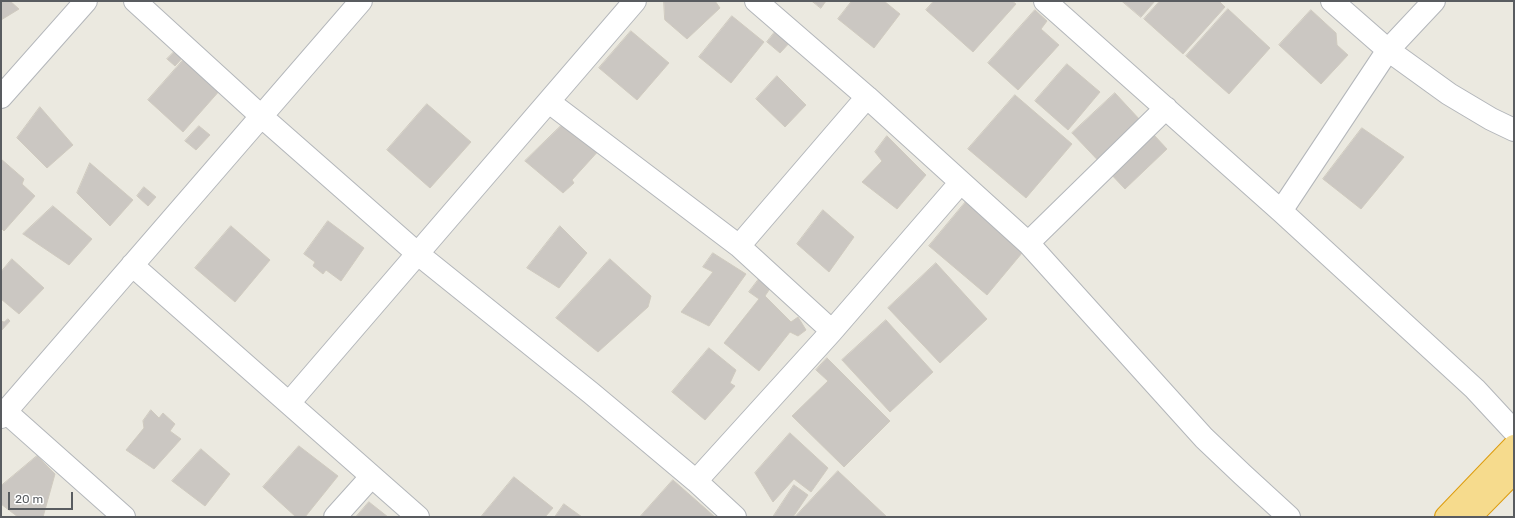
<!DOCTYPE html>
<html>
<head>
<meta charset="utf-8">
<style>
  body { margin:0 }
  #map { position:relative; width:1515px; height:518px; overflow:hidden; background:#ebe9e0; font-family:Rubik,sans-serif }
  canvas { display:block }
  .frame { position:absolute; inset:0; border:2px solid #595c60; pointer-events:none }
  .scale { position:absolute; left:8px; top:492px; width:65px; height:18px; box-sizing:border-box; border:2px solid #595c60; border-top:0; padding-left:5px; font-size:12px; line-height:14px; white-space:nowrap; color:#595c60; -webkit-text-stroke:3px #fff; paint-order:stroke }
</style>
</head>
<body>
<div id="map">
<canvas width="1515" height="518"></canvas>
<div class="frame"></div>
<div class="scale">20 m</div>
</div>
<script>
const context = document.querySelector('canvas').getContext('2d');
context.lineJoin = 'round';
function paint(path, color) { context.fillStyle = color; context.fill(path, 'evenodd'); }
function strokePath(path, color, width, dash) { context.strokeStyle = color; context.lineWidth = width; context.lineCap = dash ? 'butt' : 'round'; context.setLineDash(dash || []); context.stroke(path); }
const building = new Path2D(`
  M1 1H10L19 9 1 20Z
  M664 1H715L720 8 687 39 665 20Z
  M812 1H826L821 8Z
  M852 1H884L900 14 874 48 838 19Z
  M934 1H1012L1016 4 973 52 926 10Z
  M1122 1H1155L1141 17Z
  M1160 1H1219L1225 7 1183 54 1144 19Z
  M1228 9 1270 48 1229 94 1186 56Z
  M1035 10 1047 21 1041 29 1059 45 1018 90 988 63Z
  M1311 10 1336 33 1337 45 1348 55 1321 84 1279 45Z
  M732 16 764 42 731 83 699 57Z
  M778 28 792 40 780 53 767 42Z
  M631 31 669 63 637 100 599 68Z
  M180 46 187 53 175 66 167 59Z
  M185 58 221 89 183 132 148 100Z
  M1067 64 1100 92 1068 130 1035 101Z
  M777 76 806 105 785 127 756 99Z
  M1115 93 1167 149 1125 189 1072 133Z
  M1015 95 1072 144 1026 198 968 149Z
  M427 104 471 142 430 188 387 150Z
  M40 107 73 145 47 168 17 138Z
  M566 121 601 148 572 180 574 183 563 193 525 161Z
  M199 126 210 135 196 150 185 141Z
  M1362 128 1404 157 1361 209 1323 179Z
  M887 136 926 175 897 209 862 182 882 161 875 152Z
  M1 159 24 179 22 184 35 196 4 231 1 228Z
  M90 163 133 200 110 226 77 193Z
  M144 187 156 197 148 206 137 196Z
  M969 198 1027 247 987 295 929 246Z
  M53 206 92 239 69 265 23 234Z
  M823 210 854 237 829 272 797 244Z
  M328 221 364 248 341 281 326 270 323 274 313 266 315 262 304 254Z
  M231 226 270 260 235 302 195 268Z
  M560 226 587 253 559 288 527 268Z
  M713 253 746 274 709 326 681 312 713 272 703 267Z
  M12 259 44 288 19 314 1 299V272Z
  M610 259 651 296 648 307 598 352 556 318Z
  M936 263 987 319 940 363 888 308Z
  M762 275 771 287 765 296 791 322 798 317 806 330 798 336 790 332 759 371 724 343 759 299 749 292Z
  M8 319 10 321 1 331V321L4 322Z
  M886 320 933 372 890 412 842 360Z
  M709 348 736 370 730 383 735 386 705 420 672 392Z
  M827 358 890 421 844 467 792 416 828 381 816 370Z
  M151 410 159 418 163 413 175 424 170 431 181 439 154 469 126 450 144 428 143 421Z
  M790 433 828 468 811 492 794 479 773 502 755 473Z
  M299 446 338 476 305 517H296L263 487Z
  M201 449 230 474 205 506 172 481Z
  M37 456 55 474 43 517H18L1 504V486Z
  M838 471 887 517H795Z
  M514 477 553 508 545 517H481Z
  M673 480 715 517H640Z
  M794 485 808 495 793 517H773Z
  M369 502 388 517H356Z
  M564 504 582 517H555Z`);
const minor = new Path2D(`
  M135 1 261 116 418 254 591 393 696 481 735 517
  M756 1 867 97 1028 243 1204 438 1243 475 1289 517
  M1045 1 1281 211 1475 389 1514 431
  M1332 1 1388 50 1449 94 1491 119 1514 130
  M1 97 86 1
  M549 102 739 246 832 331
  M1281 211 1388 50 1434 1
  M1028 243 1166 108
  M739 246 867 97
  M132 265 418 517
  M289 403 635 1
  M6 412 124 517
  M1 417 361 1
  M696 481 832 331 961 182
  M335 517 371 477`);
const highway = new Path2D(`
  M1446 517 1514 446
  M1470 517 1514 472`);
paint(building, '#cbc7c2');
strokePath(building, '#cfcabf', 1);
strokePath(minor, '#b3b6ba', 24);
strokePath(highway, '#dd9c0e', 24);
strokePath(minor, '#fff', 22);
strokePath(highway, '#f6db8d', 22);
</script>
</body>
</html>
